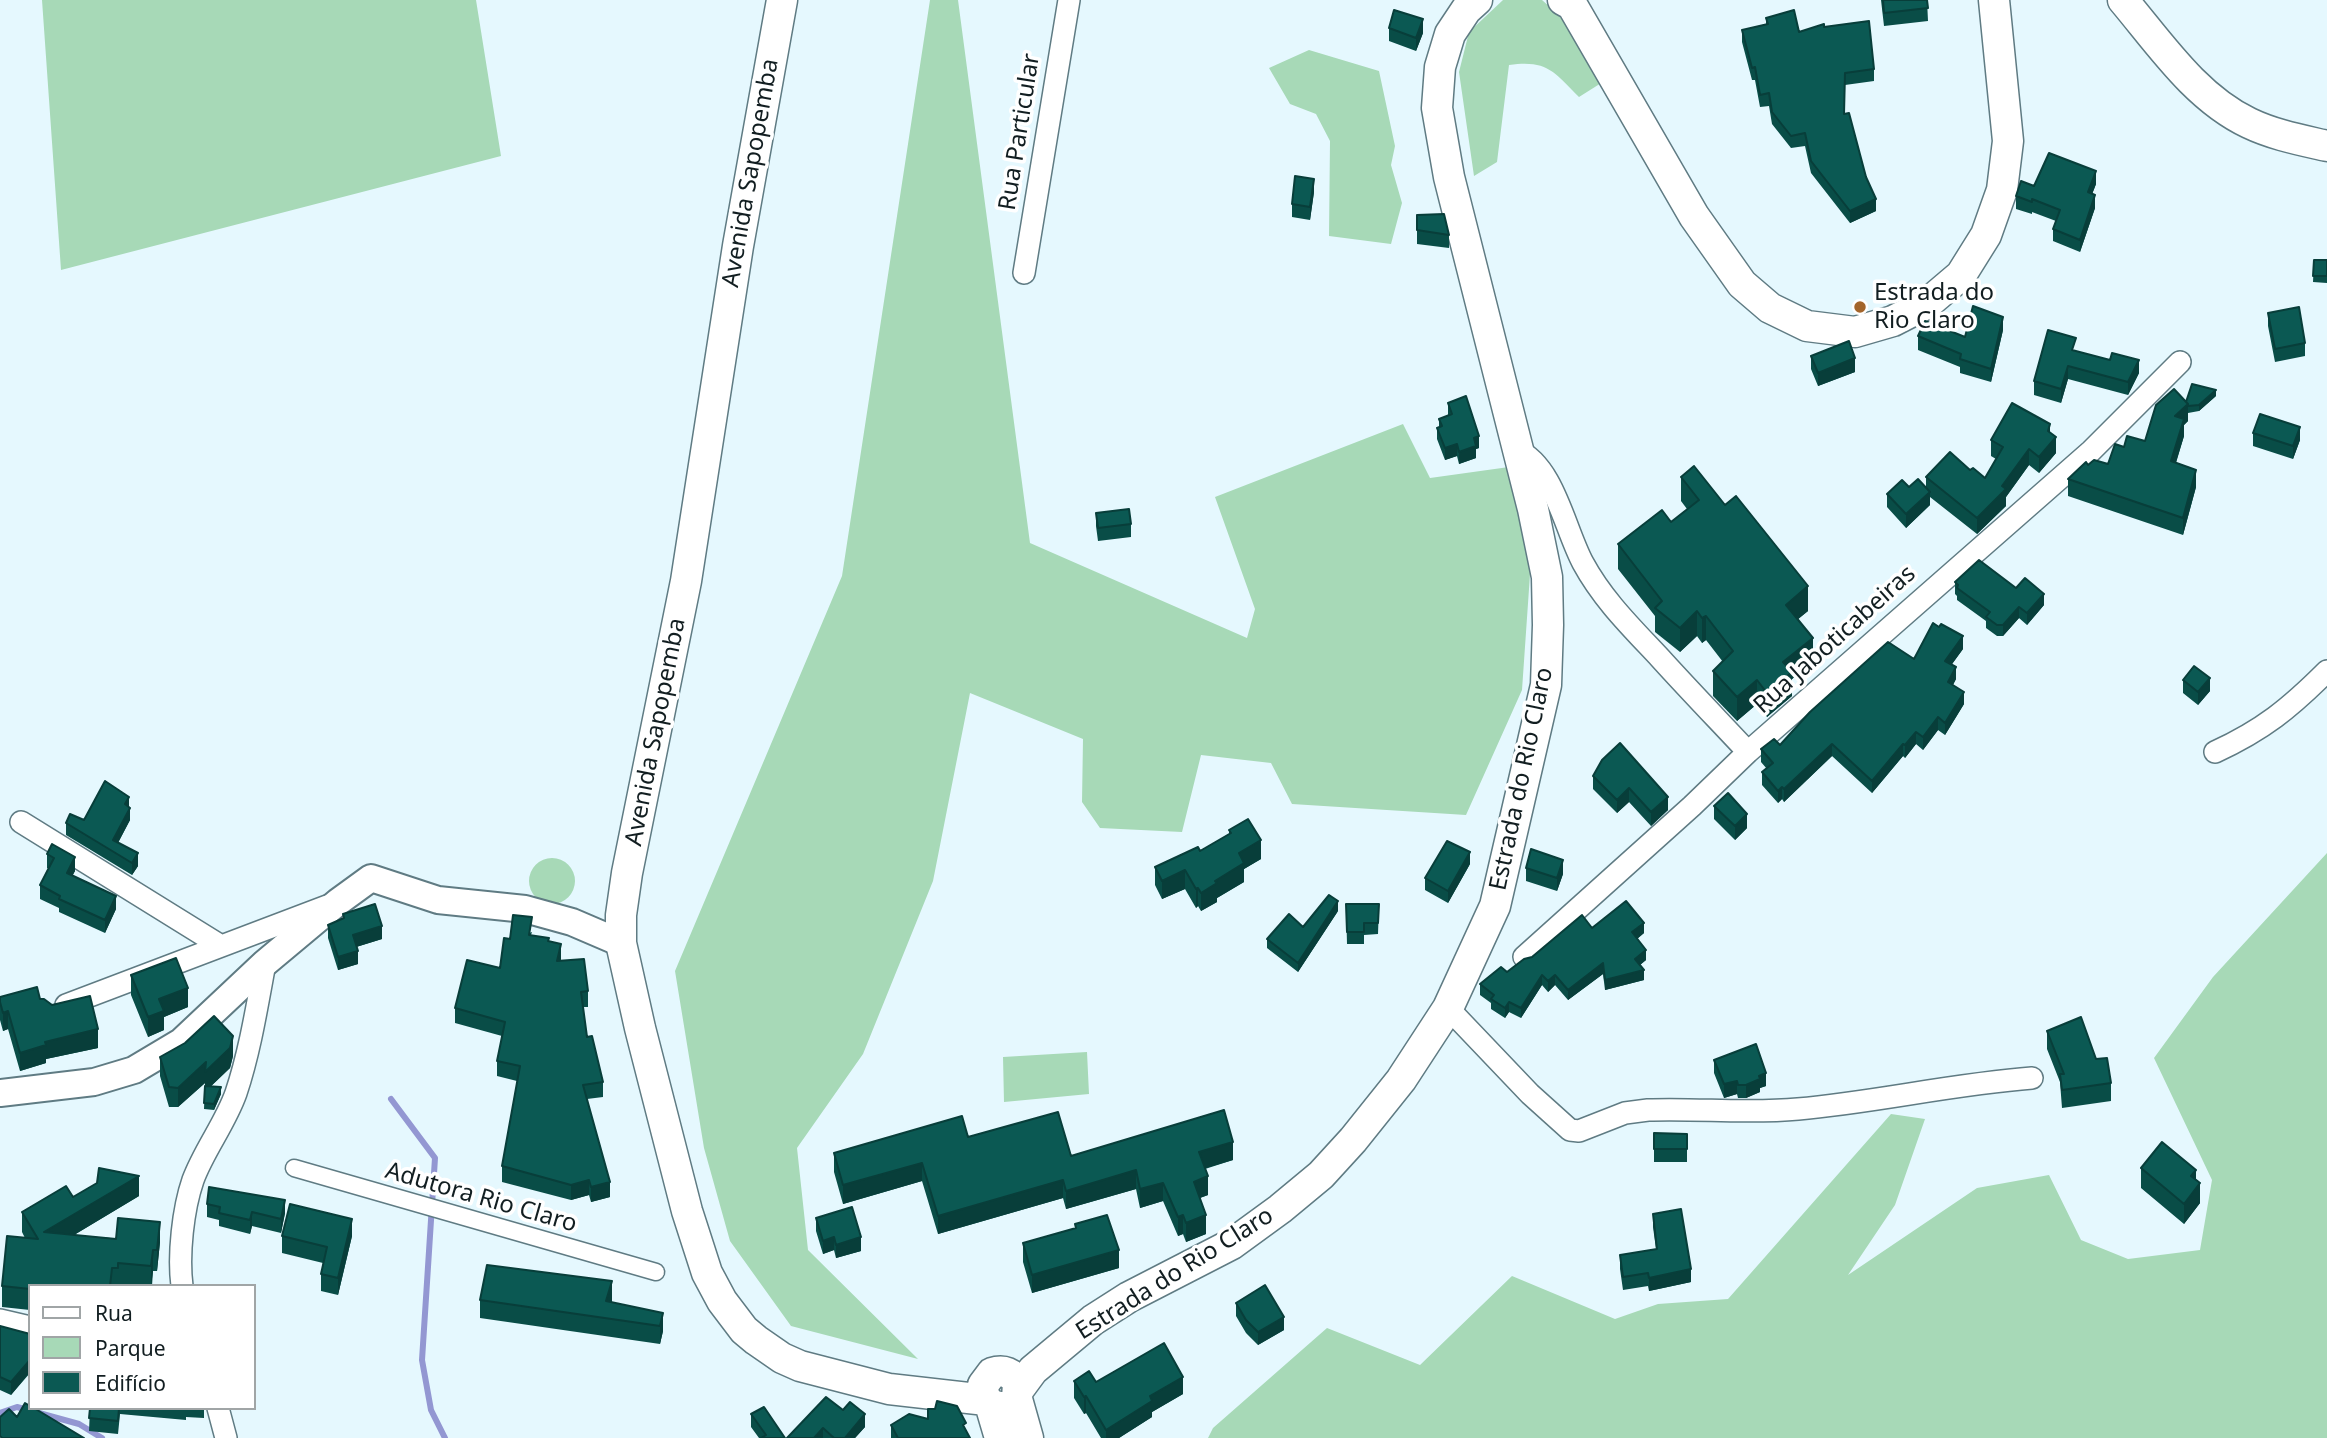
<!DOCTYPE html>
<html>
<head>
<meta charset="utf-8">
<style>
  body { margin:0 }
  #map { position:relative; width:2327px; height:1438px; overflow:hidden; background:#e5f8fe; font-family:"Noto Sans",sans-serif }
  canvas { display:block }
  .legend { position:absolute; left:28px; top:1284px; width:228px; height:126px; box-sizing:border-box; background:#fff; border:2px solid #a0a5a6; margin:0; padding:9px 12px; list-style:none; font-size:21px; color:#121e21 }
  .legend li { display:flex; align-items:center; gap:14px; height:35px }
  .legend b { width:35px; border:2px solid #a0a5a6 }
</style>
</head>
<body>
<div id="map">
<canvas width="2327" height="1438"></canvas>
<ul class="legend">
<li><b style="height:9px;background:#fff"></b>Rua</li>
<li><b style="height:19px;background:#a7d9b7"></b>Parque</li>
<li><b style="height:19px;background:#0b5953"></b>Edifício</li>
</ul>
</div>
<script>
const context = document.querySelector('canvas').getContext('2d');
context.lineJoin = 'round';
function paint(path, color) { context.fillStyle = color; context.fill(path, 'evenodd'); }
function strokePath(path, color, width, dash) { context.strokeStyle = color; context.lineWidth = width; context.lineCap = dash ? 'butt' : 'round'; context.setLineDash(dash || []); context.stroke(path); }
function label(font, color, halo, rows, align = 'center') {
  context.font = font + ' "Noto Sans",sans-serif'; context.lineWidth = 7; context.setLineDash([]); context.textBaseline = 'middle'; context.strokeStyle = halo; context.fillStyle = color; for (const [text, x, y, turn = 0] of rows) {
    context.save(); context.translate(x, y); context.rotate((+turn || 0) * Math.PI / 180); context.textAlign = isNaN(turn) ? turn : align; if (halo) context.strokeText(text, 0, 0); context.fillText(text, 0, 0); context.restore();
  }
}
const green = new Path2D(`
  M42 0H476L501 156 61 270Z
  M930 0H958L1030 543 1247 638 1255 609 1215 497 1403 424 1430 478 1509 467 1531 560 1522 690 1466 815 1292 804 1271 763 1201 755 1182 832 1100 828 1082 802 1083 739 970 693 933 881 863 1054 797 1148 808 1250 918 1359 791 1326 730 1241 704 1148 675 971 842 576Z
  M1503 0H1542C1570 24 1587 48 1606 80L1579 97C1553 71 1547 60 1509 65L1497 162 1474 176 1459 72 1469 32Z
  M1309 50 1379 71 1395 146 1391 165 1402 203 1391 244 1329 236 1330 141 1316 114 1290 104 1269 68Z
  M2327 853V1438H1208L1213 1428 1327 1328 1420 1365 1512 1276 1615 1319 1658 1304 1728 1299 1891 1114 1925 1119 1895 1205 1848 1275 1977 1188 2049 1175 2081 1240 2128 1259 2200 1250 2212 1180 2154 1058 2213 977Z
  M529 881a23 23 0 1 1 46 0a23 23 0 1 1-46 0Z
  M1087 1052 1089 1094 1004 1102 1003 1057Z`);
const stream = new Path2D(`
  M391 1099 435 1158 422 1360 431 1410 445 1438
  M0 1413 17 1407 28 1410
  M39 1413 79 1424 102 1438`);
const pedestrian = new Path2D(`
  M294 1168 656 1272`);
const minor = new Path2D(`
  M1024 273 1069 0
  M1517 450C1554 466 1565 530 1583 563 1603 600 1632 628 1660 658 1689 690 1719 721 1748 752
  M2215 752C2263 730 2290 708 2327 671
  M21 822 221 946
  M1524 957 1692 806 1748 752 2091 451 2180 362
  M66 1005 327 906
  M1448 1008 1530 1094 1570 1130 1579 1131 1625 1113 1648 1110C1698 1108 1748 1114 1798 1109 1876 1102 1953 1084 2032 1078
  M182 1286C178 1255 183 1209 193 1180 204 1150 225 1124 236 1093 250 1051 257 1006 265 963
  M0 1320 30 1327
  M218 1408 226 1438`);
const tertiary = new Path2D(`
  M0 1093 94 1082 134 1070 181 1042 265 963 338 902 371 878 438 900 525 909 572 922 621 943`);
const secondary = new Path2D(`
  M782 0 738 246 686 581 627 873 621 915V943L640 1028 687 1211 707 1273 722 1301 744 1330 756 1340 782 1358 800 1366 889 1389 986 1400
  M1563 0 1572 5 1694 216 1742 284 1770 308 1807 326 1855 332 1893 321 1928 303 1961 275 1986 235 2002 190 2008 141 1994 0
  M2123 0C2160 44 2196 98 2249 123 2274 135 2301 140 2327 146
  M1019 1389 1033 1370 1093 1320 1129 1297 1232 1244 1280 1209 1321 1175 1353 1140 1401 1080 1448 1008 1495 906 1546 685 1548 625 1547 577 1533 509 1449 177 1437 108 1440 67 1450 34 1466 10 1477 0
  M1017 1399 1028 1438
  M990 1404C1001 1409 1009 1408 1017 1399L1018 1383C1012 1373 1004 1369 992 1373L983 1385 984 1396 990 1404 1000 1438`);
const wall = new Path2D(`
  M1881 0H1927L1928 21 1884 26Z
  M1766 18 1799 32 1824 27 1874 69V81L1845 85 1844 114 1876 211 1850 223 1811 173 1805 146 1791 148 1772 124 1769 106 1760 107 1755 80H1752L1742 42V30L1766 24Z
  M1389 28 1423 33 1416 51 1389 41Z
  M2096 184 2092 194 2095 208 2080 252 2053 241V229L2056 221 2032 212V214L2016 209V196L2034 186Z
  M1314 192 1310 220 1292 217V204Z
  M1417 230 1449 235V248L1417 244Z
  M2314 260H2327V283L2313 282Z
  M2268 313 2305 343V356L2275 362 2268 326Z
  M2003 330 1991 382 1960 373V367L1918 350V336L1965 337Z
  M2076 351 2139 373 2128 395 2068 379 2061 403 2034 395V381Z
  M1811 356 1855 372 1818 386 1811 369Z
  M2216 396 2199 411 2188 413V421L2184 425V436L2176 463 2196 487 2183 535 2068 496V479L2088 465 2108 464 2124 447 2145 441 2186 402Z
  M1448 403 1479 448 1476 449V458L1459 464 1457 456 1445 460 1437 439V428L1439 427V419L1448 416Z
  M2050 433 2056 453 2039 473 2029 465 2006 497V506L1977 534 1930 497V505L1906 528 1887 507V494L1926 488V477L1970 470 1985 478 1996 459 1991 456V440Z
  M2253 433 2300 440 2293 459 2253 446Z
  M1681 477 1808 611 1798 619 1813 662 1792 679V696L1767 717 1757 704 1737 721 1713 696V671L1723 662 1706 640 1702 643 1697 636 1680 652 1655 632V616L1618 569V544L1671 522 1687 509 1681 501Z
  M1096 513 1131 524V537L1098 541 1096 526Z
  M1955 582 2016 588 2044 605 2027 625 2019 618 2003 636H1997L1986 628V621L1957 600V596L1955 594Z
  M1963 649 1951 665 1956 679 1953 685 1964 704 1945 735 1938 730 1923 750 1916 744 1905 758 1903 756 1872 793 1832 756 1784 802 1782 799 1778 803 1762 785V772L1767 769 1761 762V749L1780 745 1914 659Z
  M2183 680 2210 691 2198 705 2183 693Z
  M1602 760 1668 810 1651 826 1629 802 1617 813 1593 789V776Z
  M1714 806 1747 828 1735 840 1714 819Z
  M129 807 130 820 118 843 138 866 132 875 66 835V823L84 820Z
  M1229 830 1261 859 1244 869V882L1217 898V902L1201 911 1198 906 1196 908 1185 889 1162 899 1155 885V867L1200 851 1229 834Z
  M52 844 75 871 72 876 116 909 105 933 59 912V908L40 899V885L48 868H47V854Z
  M1470 864 1448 903 1425 890V878Z
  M1526 868 1563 874 1557 891 1526 881Z
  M1346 904H1379L1378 934 1364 935V944H1347Z
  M1338 911 1298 972 1267 948V939L1303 927Z
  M343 914 382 939 356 947 358 964 338 970 328 938V925L343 919Z
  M1592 928 1644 933 1637 939 1646 960 1640 965 1644 980 1605 990 1603 974 1568 1000 1555 985 1548 992 1542 985 1521 1018 1509 1012 1505 1018 1491 1009V1003L1480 995V984L1507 972 1532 957Z
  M532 932 531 935 549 941 561 959 560 961 588 991V1007H583L587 1037 603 1082V1097L587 1099 610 1197 591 1202 589 1195 571 1200 502 1182V1166L517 1081 497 1076V1061L502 1036 455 1023V1008L500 968 510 939Z
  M131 975 188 1007 164 1017V1030L148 1037 131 995Z
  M0 997 40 999 98 1048 46 1059V1063L20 1071 8 1029 3 1031 0 1020Z
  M2047 1031 2096 1059 2111 1083V1101L2062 1108 2060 1082 2047 1049Z
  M233 1056 230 1068 211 1086 221 1094 214 1110 204 1109 205 1083 178 1107H169L160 1076V1057Z
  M1714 1060 1766 1086 1760 1088V1092L1746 1098H1738L1737 1094 1724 1098 1714 1073Z
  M1654 1133 1687 1134V1162H1654Z
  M968 1137 1071 1156 1233 1160 1205 1169 1208 1195 1200 1198 1206 1234 1186 1242 1183 1234 1178 1236 1163 1201 1140 1208 1136 1189 1066 1209 1063 1198 938 1234 922 1181 843 1204 834 1172V1153Z
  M2141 1168 2196 1179 2200 1203 2184 1224 2141 1188Z
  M139 1196 74 1235 160 1242 157 1271H153L152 1286 118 1284V1286H30V1310L2 1307V1286L25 1238 22 1232V1212L73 1197Z
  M207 1204 285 1213 281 1233 252 1226 250 1234 219 1226V1220L207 1217Z
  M1653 1214 1691 1282 1649 1291 1648 1286 1623 1290 1620 1269V1255L1656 1249 1653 1227Z
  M816 1218 861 1251 836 1258 834 1250 823 1254 816 1231Z
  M1075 1224 1119 1268 1032 1293 1023 1262V1243L1075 1228Z
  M282 1236H352L338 1295 321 1291V1274L323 1263 282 1253Z
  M480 1300H612V1302L663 1313V1331L660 1344 480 1318Z
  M1236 1303 1284 1330 1258 1345 1246 1333 1236 1316Z
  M0 1326 30 1334V1373L11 1395 0 1390Z
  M1074 1381 1096 1382 1183 1394 1152 1412V1417L1119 1438H1101L1086 1413 1084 1414 1074 1398Z
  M826 1397 865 1427 855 1438H787Z
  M90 1408H204V1418L186 1417V1420L120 1414 118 1434 89 1431Z
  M751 1414 785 1438H759L751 1427Z
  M928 1419 966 1431 970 1438H891V1425Z`);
const shadedWall = new Path2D(`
  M1423 19V33L1416 51V38Z
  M2096 171V184L2088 205V192Z
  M1314 179V192L1310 220V207Z
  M2095 195V208L2080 252V240Z
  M1876 199V211L1850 223V211Z
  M2003 317V330L1991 382V369Z
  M1855 358V372L1818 386V373Z
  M2139 360V373L2128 395V382Z
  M2068 366V379L2061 403V389Z
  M2216 390V396L2199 411V405Z
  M2188 404V421L2184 425V436L2171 478V461L2175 416Z
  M2050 424V440L2056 437V453L2039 473V457Z
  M2300 427V440L2293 459V446Z
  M1479 436V448L1476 449V458L1459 464V452L1474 438Z
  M1457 444V456L1445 460V448Z
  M2029 449V465L2006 497V506L1977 534V518L2002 486Z
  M2196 470V487L2183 535V518Z
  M1930 492V505L1906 528V514Z
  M1808 586V611L1786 629V605Z
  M2044 594V605L2027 625V613Z
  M2019 607V618L2003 636V625Z
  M1697 611V636L1680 652V628Z
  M1706 616V640L1702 643V618Z
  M1963 636V649L1945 674V661Z
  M1813 638V662L1792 679V696L1767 717V693L1783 662Z
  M1956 667V679L1948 694V682Z
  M2210 678V691L2198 705V692Z
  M1757 680V704L1737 721V697Z
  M1964 692V704L1945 735V723Z
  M1938 717V730L1923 750V737Z
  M1916 732V744L1905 758V745Z
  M1832 744V756L1784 802V789Z
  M1903 744V756L1872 793V781Z
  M1782 787V799L1778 803V791Z
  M1629 788V802L1617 813V800Z
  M129 797V809L125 804Z
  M1668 797V810L1651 826V812Z
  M130 808V820L113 852V840Z
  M1747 814V828L1735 840V826Z
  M1261 840V859L1244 869V882L1217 898V902L1201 911V893L1215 881 1239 853Z
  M1470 852V864L1448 903V891Z
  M138 853V866L132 875V863Z
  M75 857V871L67 886V873Z
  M1563 860V874L1557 891V878Z
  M1185 870V889L1162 899V881Z
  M1198 888V906L1196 908V889Z
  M116 896V909L105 933V920Z
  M1338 901V911L1298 972V963Z
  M1644 923V933L1632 943V932Z
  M382 926V939L353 948V935Z
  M561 944V959L557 976V961Z
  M1646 950V960L1635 969V959Z
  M358 951V964L338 970V957Z
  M1603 963V974L1568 1000V990Z
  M1644 970V980L1605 990V980Z
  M1542 975V985L1521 1018V1008Z
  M1555 975V985L1548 992V981Z
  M188 988V1007L164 1017V1030L148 1037V1017L159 999Z
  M1509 1002V1012L1505 1018V1008Z
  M8 1011V1029L3 1031V1013Z
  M98 1029V1048L46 1059V1063L20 1071V1053L45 1042Z
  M233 1036V1056L230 1068 205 1092V1083L178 1107V1088Z
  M1766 1073V1086L1760 1088V1092L1746 1098V1085L1759 1076Z
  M1737 1081V1094L1724 1098V1084Z
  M221 1087V1094L214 1110V1104Z
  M1233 1142V1160L1199 1170V1152Z
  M922 1163V1181L843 1204V1185Z
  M1136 1170V1189L1066 1209V1191Z
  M2196 1170V1188L2200 1183V1203L2184 1224V1204L2191 1176Z
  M139 1176V1196L44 1253V1232Z
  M1208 1176V1195L1194 1200V1182Z
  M589 1180V1195L571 1200V1185Z
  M1063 1180V1198L938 1234V1216Z
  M610 1182V1197L591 1202V1187Z
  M1163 1183V1201L1140 1208V1189Z
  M285 1200V1213L281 1233V1219Z
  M252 1212V1226L250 1234V1220Z
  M1183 1215V1234L1178 1236V1217Z
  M1206 1215V1234L1186 1242V1223Z
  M352 1219V1236L338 1295V1278Z
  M160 1222V1242L157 1271V1250Z
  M834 1237V1250L823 1254V1241Z
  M861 1237V1251L836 1258V1245Z
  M153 1250V1271L151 1286V1266Z
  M1119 1250V1268L1032 1293V1275Z
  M1691 1269V1282L1649 1291V1278Z
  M612 1281V1300L606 1319V1301Z
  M663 1313V1331L660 1344V1326Z
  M1284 1317V1330L1258 1345V1332Z
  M29 1360V1373L11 1395V1382Z
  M1183 1377V1394L1152 1412V1417L1119 1438H1106V1430L1150 1396Z
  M1086 1396V1413L1084 1414V1397Z
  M865 1414V1427L855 1438H845Z
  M823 1428V1438H814Z`);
const building = new Path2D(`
  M1883 0H1927L1928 8 1884 13Z
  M1394 10 1423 19 1416 38 1389 28Z
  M1794 10 1799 32 1824 24V27L1869 21 1874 69 1845 73 1844 114 1849 113 1866 177 1876 199 1850 211 1811 161 1805 133 1791 136 1772 112 1769 93 1760 95 1755 67 1752 68 1742 30 1768 24 1766 18Z
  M2049 153 2096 171 2088 192 2095 195 2080 240 2053 229 2060 210 2032 199V202L2016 196 2021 181 2034 186Z
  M1295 176 1314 179 1310 207 1292 204Z
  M1444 214 1449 235 1417 230V215Z
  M2314 260H2327V276H2313Z
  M1973 306 2003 317 1991 369 1960 359 1961 354 1918 336 1925 321 1965 337Z
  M2299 307 2305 343 2275 349 2268 313Z
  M2048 330 2076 338 2072 350 2110 360 2112 353 2139 360 2128 382 2068 366 2061 389 2034 381Z
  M1849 341 1855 358 1818 373 1811 356Z
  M2192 384 2216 390 2199 405 2188 406V404L2186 402Z
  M2174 389 2188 404 2175 416 2184 419 2171 461 2196 470 2183 518 2068 479 2086 462 2088 465 2094 460 2108 464 2115 444 2124 447 2127 436 2145 441 2156 405Z
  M1466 396 1479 436 1474 438 1476 446 1459 452 1457 444 1445 448 1437 428 1442 426 1439 419 1452 414 1448 403Z
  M2012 403 2050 424 2048 431 2056 437 2039 457 2029 449 2002 486 2006 489 1977 518 1926 477 1950 452 1970 470 1973 468 1985 478 2003 447 1991 440Z
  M2260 414 2300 427 2293 446 2253 433Z
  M1694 466 1725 505 1736 496 1808 586 1786 605 1813 638 1783 662 1792 672 1767 693 1757 680 1737 697 1713 671 1733 651 1706 616 1702 618 1697 611 1680 628 1655 608 1662 601 1618 544 1662 510 1671 522 1699 500 1681 477Z
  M1918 479 1930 492 1906 514 1887 494 1902 480 1909 487Z
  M1129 509 1131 524 1098 528 1096 513Z
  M1979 560 2016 588 2025 578 2044 594 2027 613 2019 607 2003 625H1997L1986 617 1990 612 1957 588 1958 585 1955 582Z
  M1933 623 1939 627 1941 624 1963 636 1945 661 1956 667 1948 682 1964 692 1945 723 1938 717 1923 737 1916 732 1905 745 1903 744 1872 781 1832 744 1784 789 1782 787 1778 791 1762 772 1773 763 1761 749 1774 739 1780 745 1810 712 1888 642 1914 659Z
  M2194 666 2210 678 2198 692 2183 680Z
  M1620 743 1668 797 1651 812 1629 788 1617 800 1593 776 1602 760Z
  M105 781 129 797 125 804 130 808 113 840 138 853 132 863 66 823 70 814 84 820Z
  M1728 793 1747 814 1735 826 1714 806Z
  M1248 819 1261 840 1239 853 1244 863 1215 881 1217 883 1201 893 1198 888 1196 889 1185 870 1162 881 1155 867 1198 847 1200 851 1231 833 1229 830Z
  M1447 841 1470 852 1448 891 1425 878Z
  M52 844 75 857 67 873 116 896 105 920 59 899 60 896 40 885 54 858 47 854Z
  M1531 849 1563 860 1557 878 1526 868Z
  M1329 895 1338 901 1298 963 1267 939 1289 914 1303 927Z
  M1626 901 1644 923 1632 932 1646 950 1635 959 1644 970 1605 980 1603 963 1568 990 1555 975 1548 981 1542 975 1521 1008 1509 1002 1505 1008 1491 999 1494 995 1480 984 1501 967 1507 972 1524 959 1532 957 1582 915 1592 928Z
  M375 904 382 926 353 935 358 951 338 957 328 925 344 918 343 914Z
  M1346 904H1379L1378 923H1364V932H1347Z
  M513 915 532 917 529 935 549 938 548 941 561 944 557 961 584 959 588 991 581 992 587 1037 592 1036 603 1082 583 1085 610 1182 591 1187 589 1180 571 1185 502 1166 520 1066 497 1061 505 1022 455 1008 467 960 500 968 504 938 510 939Z
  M176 958 188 988 159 999 164 1011 148 1017 131 975Z
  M37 987 40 999H44L52 1005 90 996 98 1029 45 1042 46 1045 20 1053 8 1011 3 1013 0 1002V997Z
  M214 1016 233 1036 230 1048 205 1072 206 1062 178 1088 169 1087 160 1057 185 1043Z
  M2081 1017 2096 1059 2107 1058 2111 1083 2062 1090 2060 1074H2064L2047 1031Z
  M1756 1044 1766 1073 1759 1076 1760 1079 1746 1085H1738L1737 1081 1724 1084 1714 1060Z
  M205 1086 221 1087 214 1104 204 1103Z
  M1224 1110 1233 1142 1199 1152 1208 1176 1194 1182 1206 1215 1186 1223 1183 1215 1178 1217 1163 1183 1140 1189 1136 1170 1066 1191 1063 1180 938 1216 922 1163 843 1185 834 1153 962 1116 968 1137 1058 1112 1071 1156Z
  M1654 1133 1687 1134V1149H1654Z
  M2162 1142 2196 1170 2191 1176 2200 1183 2184 1204 2141 1168Z
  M99 1168 139 1176 44 1232 116 1239 118 1218 160 1222 157 1250H153L151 1266 118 1263V1268H112L110 1286H30V1289L2 1286 7 1236 38 1239 22 1212 66 1186 73 1197 97 1183Z
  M209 1187 285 1200 281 1219 252 1212 250 1220 219 1213 220 1207 207 1204Z
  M290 1204 352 1219 338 1278 321 1274 327 1247 282 1236Z
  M852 1207 861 1237 836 1245 834 1237 823 1241 816 1218Z
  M1681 1209 1691 1269 1649 1278 1648 1273 1623 1277 1620 1255 1657 1249 1653 1214Z
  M1107 1215 1119 1250 1032 1275 1023 1243 1076 1228 1075 1224Z
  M487 1265 612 1281 606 1301 663 1313 660 1326 480 1300Z
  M1265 1285 1284 1317 1258 1332 1246 1320 1236 1303Z
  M0 1326 30 1334V1360L11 1382 0 1377Z
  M1164 1343 1183 1377 1150 1396 1152 1401 1106 1430 1086 1396 1084 1397 1074 1381 1089 1371 1096 1382Z
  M826 1397 843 1410 850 1402 865 1414 845 1438H834L823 1428 814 1438H787Z
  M937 1401 957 1406 966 1423 963 1425 970 1438H898L891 1425 909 1414 928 1419V1409H935Z
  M25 1403 30 1406V1408H34L84 1438H2L0 1436V1417L9 1409 17 1417Z
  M764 1407 785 1438H761L766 1435 751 1414Z
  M90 1408H119L118 1421 89 1418Z`);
const markers = [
  [1860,307,7,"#a3652b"]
];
const streetNames = [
  ["Rua Particular",1020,132,-81],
  ["Avenida Sapopemba",751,173,-80],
  ["Rua Jaboticabeiras",1835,640,-42],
  ["Avenida Sapopemba",656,732,-79],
  ["Estrada do Rio Claro",1522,779,-78],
  ["Adutora Rio Claro",481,1198,16],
  ["Estrada do Rio Claro",1175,1274,-32]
];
const poiNames = [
  ["Estrada do",1874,293],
  ["Rio Claro",1874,321]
];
paint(green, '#a7d9b7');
strokePath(stream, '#9397d2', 6);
strokePath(pedestrian, '#5f7b83', 19);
strokePath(minor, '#5f7b83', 24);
strokePath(tertiary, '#5f7b83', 30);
strokePath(secondary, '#5f7b83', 33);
strokePath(pedestrian, '#fff', 16);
strokePath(minor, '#fff', 21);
strokePath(tertiary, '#fff', 26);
strokePath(secondary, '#fff', 30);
paint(wall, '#094d47');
paint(shadedWall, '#083e3a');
paint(building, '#0b5953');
strokePath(building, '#083e3a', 2);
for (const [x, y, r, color] of markers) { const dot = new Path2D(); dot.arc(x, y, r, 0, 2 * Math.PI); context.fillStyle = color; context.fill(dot); strokePath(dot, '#fff', 2.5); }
label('24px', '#121e21', '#fff', streetNames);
label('24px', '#121e21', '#fff', poiNames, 'left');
</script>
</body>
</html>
